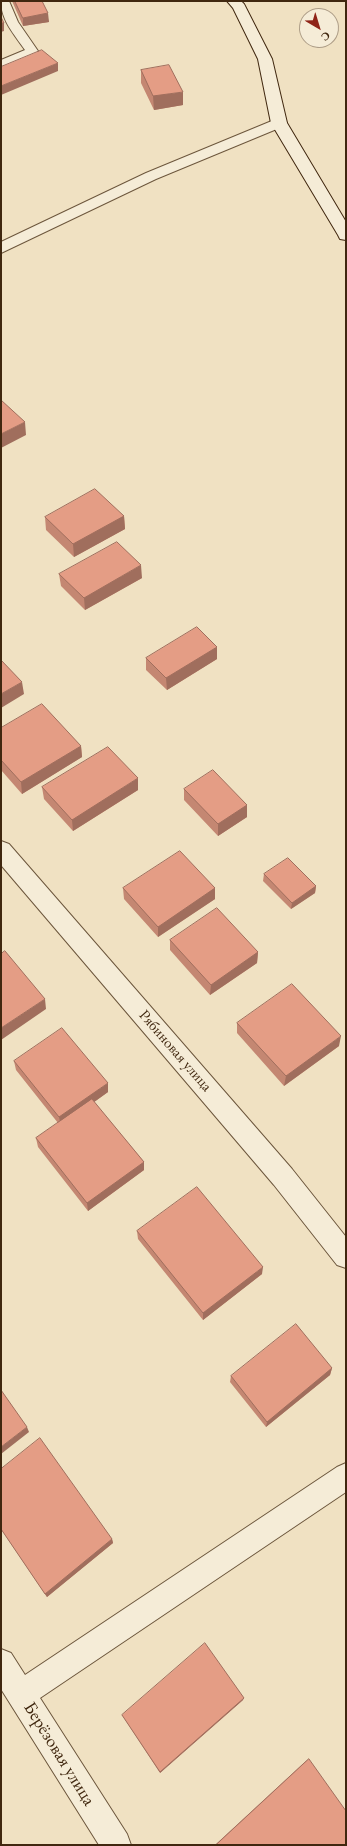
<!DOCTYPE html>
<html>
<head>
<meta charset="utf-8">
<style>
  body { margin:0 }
  #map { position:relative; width:347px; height:1846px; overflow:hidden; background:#f0e1c2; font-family:"EB Garamond",serif }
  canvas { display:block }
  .frame { position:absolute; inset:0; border:2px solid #40270f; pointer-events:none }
  .north { position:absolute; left:299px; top:8px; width:40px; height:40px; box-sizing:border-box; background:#f5ecd7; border:1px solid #ad9d87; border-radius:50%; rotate:142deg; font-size:11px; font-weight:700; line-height:16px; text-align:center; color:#40270f }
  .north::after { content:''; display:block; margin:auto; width:14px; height:18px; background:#8f2418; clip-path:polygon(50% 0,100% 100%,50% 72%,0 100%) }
</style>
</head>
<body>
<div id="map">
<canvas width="347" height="1846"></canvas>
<div class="frame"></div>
<div class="north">С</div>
</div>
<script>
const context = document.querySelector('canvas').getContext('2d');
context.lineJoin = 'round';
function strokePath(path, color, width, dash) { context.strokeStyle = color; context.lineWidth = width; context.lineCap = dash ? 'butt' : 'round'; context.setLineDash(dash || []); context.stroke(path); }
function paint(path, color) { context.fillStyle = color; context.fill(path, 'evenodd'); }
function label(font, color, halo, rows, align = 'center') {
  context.font = font + ' "EB Garamond",serif'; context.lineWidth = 3; context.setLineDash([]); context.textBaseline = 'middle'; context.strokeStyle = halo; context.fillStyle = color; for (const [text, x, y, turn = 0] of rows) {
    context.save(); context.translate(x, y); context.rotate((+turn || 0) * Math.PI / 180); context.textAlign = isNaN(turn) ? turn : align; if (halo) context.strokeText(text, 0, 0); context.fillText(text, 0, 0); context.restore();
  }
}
const lane = new Path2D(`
  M1 1H9L18 22 38 51 36 54 1 69V60L25 50C14 34 1 20 1 1Z`);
const street = new Path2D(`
  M279 118 284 120 287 123 284 126 156 179 1 253V242L146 173Z
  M1 841 9 844 292 1169 346 1237V1268L337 1265 274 1185 1 865Z
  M346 1463V1492L40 1698 127 1834 131 1845H99L1 1689V1649L11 1653 25 1675 337 1467Z`);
const secondary = new Path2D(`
  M227 1H241L244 4 272 59 287 123 346 222V240L340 239 338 235 271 123 258 59 233 8Z`);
const wall = new Path2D(`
  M12 1H42L49 22 23 26Z
  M141 70 183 105 154 110 141 83Z
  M124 516 125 529 74 557 46 530 45 517Z
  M59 574 142 578 85 610 61 586Z
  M217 647V659L167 690 146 670V658Z
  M1 728 81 746 82 757 22 794 1 770Z
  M42 787 138 790 73 831 44 799Z
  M184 789 247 805V817L218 836 184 800Z
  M264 874 316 886 315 893 291 909 263 881Z
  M123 888H215V899L158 937 124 899Z
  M170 940 258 952 257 963 210 995 170 950Z
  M237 1023 339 1046 284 1086 237 1033Z
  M14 1061 108 1092 94 1102 144 1162V1170L88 1211 38 1147 36 1138 58 1123 16 1070Z
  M137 1231 262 1274 203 1320 138 1239Z
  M332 1368 330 1375 266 1427 230 1382 231 1376Z
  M1 1469 112 1539 113 1543 47 1597 1 1529Z
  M243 1700 160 1773 122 1715Z
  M309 1759 346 1845H215L306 1761Z`);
const shadedWall = new Path2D(`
  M48 13 49 22 23 26V18Z
  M1 23H4V31L1 32Z
  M58 63V71L1 95V86Z
  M183 92V105L154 110 153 96Z
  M25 422 26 435 1 448V434Z
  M124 516 125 529 74 557 73 544Z
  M141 565 142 578 85 610 84 598Z
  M217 647V659L167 690 166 678Z
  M22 682 24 694 1 708V694Z
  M81 746 82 757 22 794 21 782Z
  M138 778V790L73 831 72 820Z
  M247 805V817L218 836V824Z
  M316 886 315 893 291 909 292 903Z
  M215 888V899L158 937V927Z
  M258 952 257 963 210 995 211 985Z
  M45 999 46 1009 1 1040V1028Z
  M341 1036 339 1046 284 1086 286 1076Z
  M108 1083V1092L61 1126 59 1117Z
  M144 1162V1170L88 1211 87 1203Z
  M263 1267 262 1274 203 1320V1313Z
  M332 1368 330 1375 266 1427 267 1422Z
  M27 1427 29 1432 1 1454V1447Z
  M112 1539 113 1543 47 1597 45 1594Z
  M244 1698 243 1700 160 1773V1772Z`);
const building = new Path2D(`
  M15 1H42L48 13 23 18Z
  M1 17 4 23H1Z
  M42 50 58 63 1 86V67Z
  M169 65 183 92 153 96 141 70Z
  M1 400 25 422 1 434Z
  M95 489 124 516 73 544 45 517Z
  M117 542 141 565 84 598 59 574Z
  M197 627 217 647 166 678 146 658Z
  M1 660 22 682 1 694Z
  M42 704 81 746 21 782 1 760V728Z
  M108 747 138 778 72 820 42 787Z
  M213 770 247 805 218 824 184 789Z
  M180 851 215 888 158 927 123 888Z
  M288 858 316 886 292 903 264 874Z
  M217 908 258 952 211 985 170 940Z
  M5 951 45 999 1 1028V954Z
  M292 984 341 1036 286 1076 237 1023Z
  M62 1028 108 1083 59 1117 14 1061Z
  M92 1099 144 1162 87 1203 36 1138Z
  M197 1187 263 1267 203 1313 137 1231Z
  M296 1324 332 1368 267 1422 231 1376Z
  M1 1390 27 1427 1 1447Z
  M40 1438 112 1539 45 1594 1 1529V1469Z
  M205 1643 244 1698 160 1772 122 1715Z
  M309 1759 346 1811V1845H216Z`);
const streetNames = [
  ["Рябиновая улица",175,1051,49]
];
const nearStreetnames = [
  ["Берёзовая улица",59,1754,58]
];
strokePath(lane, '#6c563c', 2);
strokePath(street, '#6c563c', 2);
strokePath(secondary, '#40270f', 2);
paint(lane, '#f5ecd7');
paint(street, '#f5ecd7');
paint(secondary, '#f5ecd7');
paint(wall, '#c48772');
paint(shadedWall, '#a06e5d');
paint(building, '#e49d85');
strokePath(building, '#a06e5d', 1);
label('15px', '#40270f', '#f5ecd7', streetNames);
label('18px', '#40270f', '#f5ecd7', nearStreetnames);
</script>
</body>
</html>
